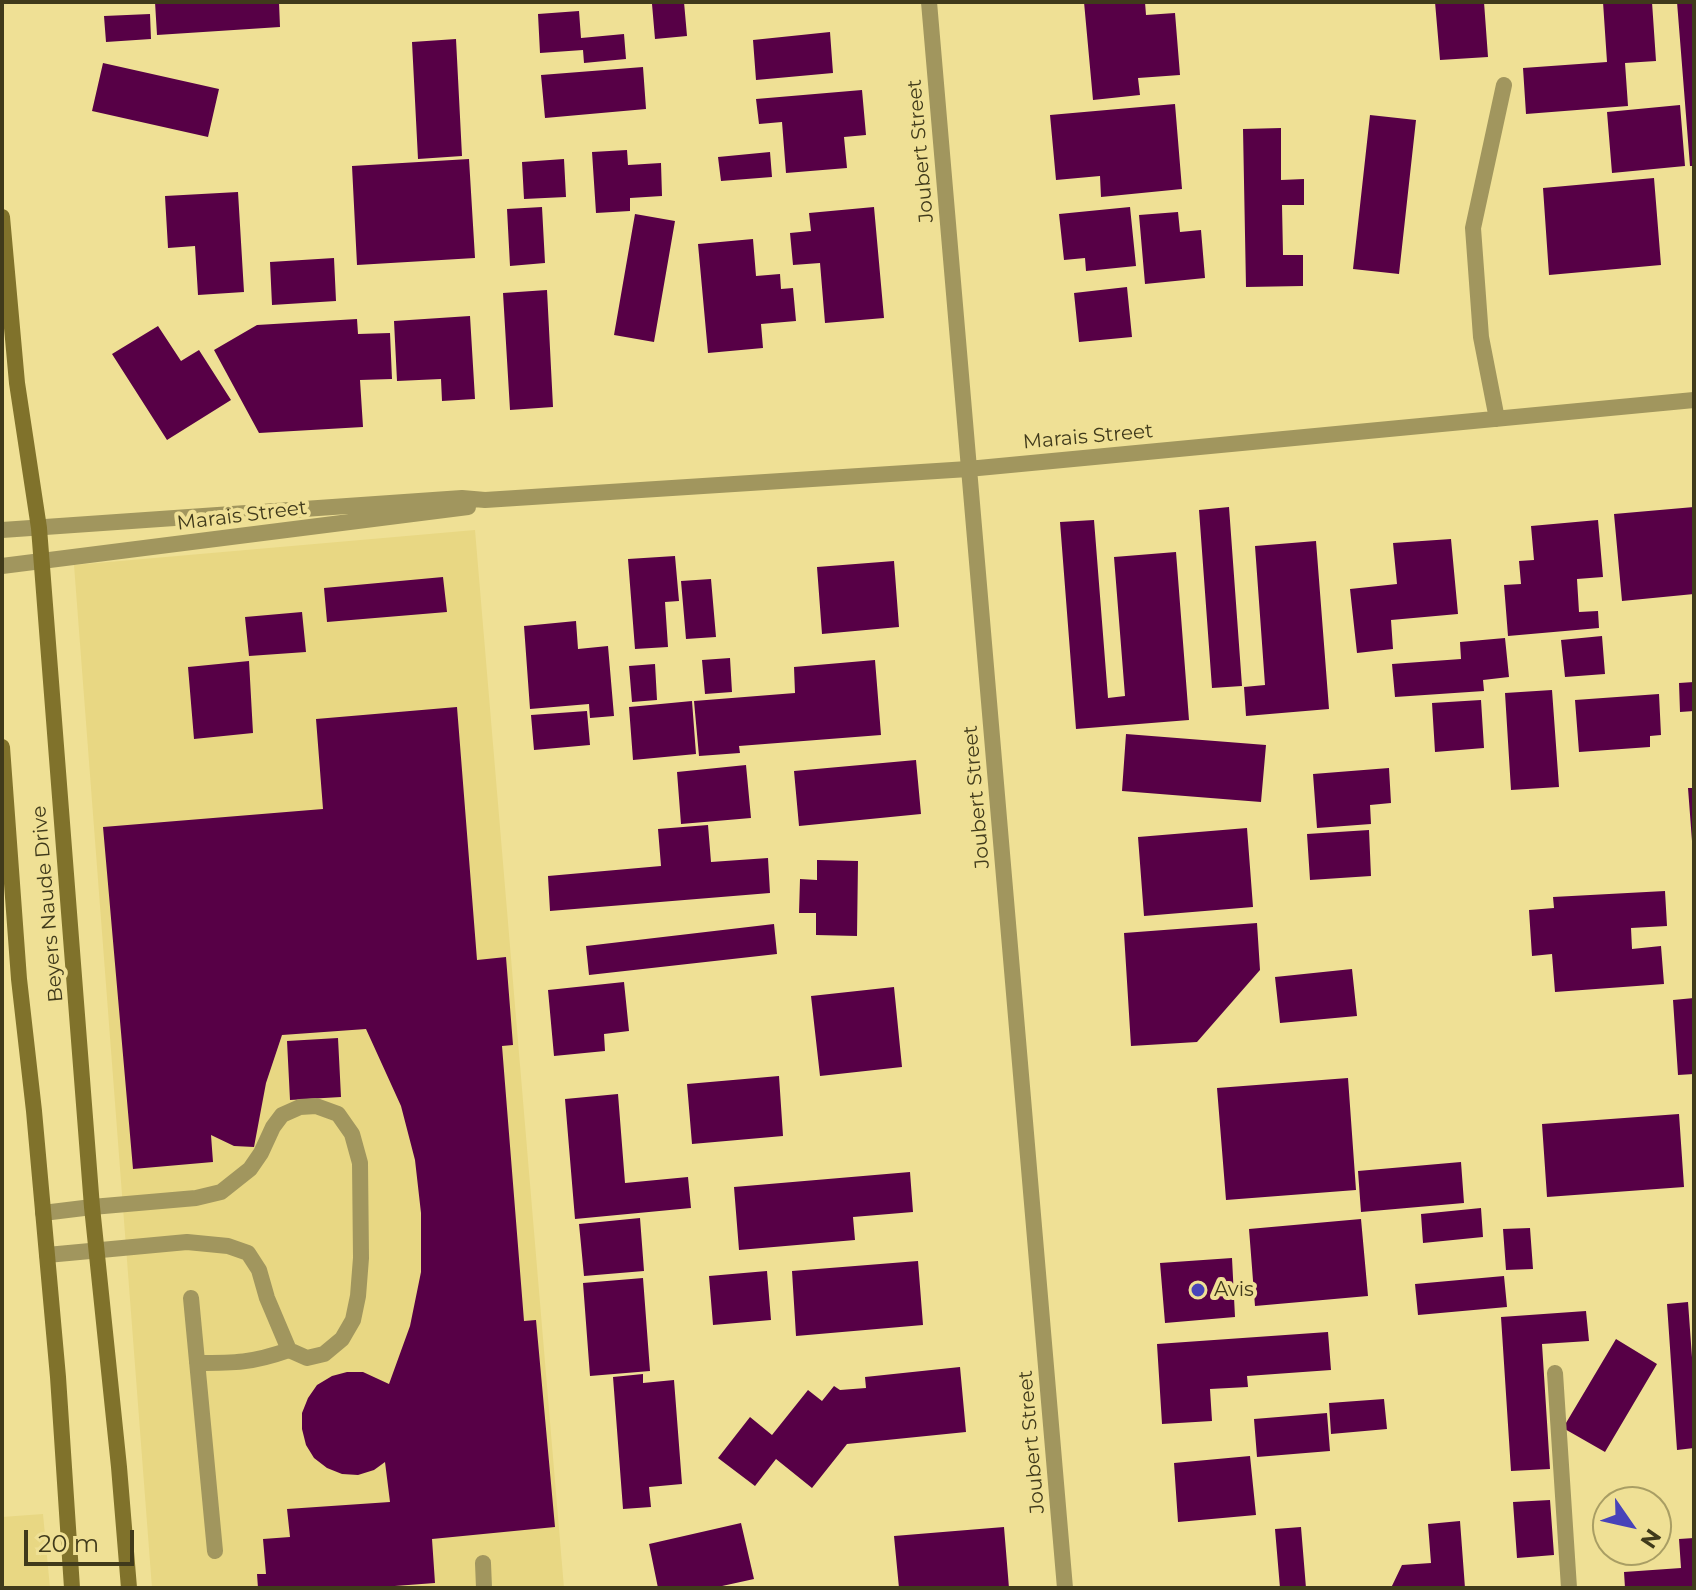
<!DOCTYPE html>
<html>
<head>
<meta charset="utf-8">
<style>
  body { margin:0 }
  #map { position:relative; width:1696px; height:1590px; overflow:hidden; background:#efe095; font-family:Montserrat,sans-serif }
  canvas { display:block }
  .frame { position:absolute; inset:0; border:4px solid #403a1b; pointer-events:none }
  .north { position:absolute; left:1592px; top:1486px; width:80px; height:80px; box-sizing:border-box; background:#efe095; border:2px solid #a99e64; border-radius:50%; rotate:124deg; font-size:22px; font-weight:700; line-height:32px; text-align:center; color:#403a1b }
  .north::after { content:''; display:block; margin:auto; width:28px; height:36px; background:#4843b9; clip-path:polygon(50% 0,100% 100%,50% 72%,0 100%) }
  .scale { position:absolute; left:24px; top:1530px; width:110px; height:36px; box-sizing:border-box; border:4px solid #403a1b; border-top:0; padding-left:10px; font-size:24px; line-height:28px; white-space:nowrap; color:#403a1b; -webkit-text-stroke:6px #efe095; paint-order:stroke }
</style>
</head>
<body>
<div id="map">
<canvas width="1696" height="1590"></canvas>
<div class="frame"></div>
<div class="north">N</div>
<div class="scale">20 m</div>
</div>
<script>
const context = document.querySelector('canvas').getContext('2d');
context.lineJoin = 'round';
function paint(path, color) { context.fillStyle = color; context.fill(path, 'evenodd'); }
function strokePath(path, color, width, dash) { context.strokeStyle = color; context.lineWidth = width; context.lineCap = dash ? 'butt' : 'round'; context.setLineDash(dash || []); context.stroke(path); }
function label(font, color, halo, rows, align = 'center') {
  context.font = font + ' Montserrat,sans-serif'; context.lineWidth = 8; context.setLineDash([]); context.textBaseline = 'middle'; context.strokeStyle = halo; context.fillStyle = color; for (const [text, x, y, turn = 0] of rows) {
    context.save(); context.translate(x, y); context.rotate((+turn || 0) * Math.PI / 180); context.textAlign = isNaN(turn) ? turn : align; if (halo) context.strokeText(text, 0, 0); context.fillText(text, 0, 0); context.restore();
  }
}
const built = new Path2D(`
  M475 530 564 1588H152L74 565Z
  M43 1514 50 1588H2V1517Z`);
const building = new Path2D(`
  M155 2H279L280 27 157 35Z
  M684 2 687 36 655 39 652 4Z
  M1084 2H1145L1146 15 1175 13 1180 75 1138 78 1140 95 1093 100Z
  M1435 2H1484L1488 57 1440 60Z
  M1603 2H1652L1656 61 1625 63 1628 106 1526 114 1523 68 1607 62Z
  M1677 2H1694V166H1690Z
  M579 11 581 38 624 34 626 59 584 63 583 50 540 53 538 14Z
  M150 14 151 39 106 42 104 16Z
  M830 32 833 73 756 80 753 40Z
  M456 39 462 156 418 159 412 42Z
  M103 63 219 89 208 137 92 111Z
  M643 67 646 109 545 118 541 75Z
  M862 90 866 135 844 137 847 168 786 173 782 122 759 124 756 99Z
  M1175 104 1182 189 1101 197 1100 176 1056 180 1050 115Z
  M1680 105 1685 166 1612 173 1607 112Z
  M1370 115 1416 120 1399 274 1353 269Z
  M1281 128V180L1304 179V205H1282L1283 255H1303V286L1246 287 1243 129Z
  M627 150 628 165 661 163 662 196 630 198V211L596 213 592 152Z
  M770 152 772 177 721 181 718 157Z
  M469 159 475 258 357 265 352 166Z
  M564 159 566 197 524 199 522 162Z
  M1654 178 1661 265 1549 275 1543 188Z
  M238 192 244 292 198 295 195 246 168 248 165 196Z
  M542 207 545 263 510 266 507 209Z
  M874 207 884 318 825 323 820 263 793 265 790 233 811 231 809 213Z
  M1130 207 1136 266 1086 271 1085 258 1064 260 1059 214Z
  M1178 212 1180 232 1201 230 1205 278 1145 284 1139 215Z
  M635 214 675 221 654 342 614 335Z
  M753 239 756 276 780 274 781 289 793 288 796 321 761 324 763 348 708 353 698 244Z
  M334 258 336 301 272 305 270 262Z
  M1127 287 1132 337 1079 342 1074 293Z
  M547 290 553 407 510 410 503 293Z
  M470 316 475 399 442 401 441 379 397 381 394 321Z
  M357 319 358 334 390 333 392 379 360 380 363 427 259 433 214 350 257 325Z
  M158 326 181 361 199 350 231 400 167 440 112 354Z
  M1229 507 1242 686 1212 688 1199 510Z
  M1694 507V594L1622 601 1614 514Z
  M1094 520 1108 698 1125 696 1114 557 1176 552 1189 720 1076 729 1060 522Z
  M1598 520 1603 577 1577 579 1579 612 1598 611 1599 628 1508 636 1504 585 1521 584 1519 561 1534 560 1531 526Z
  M1451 539 1458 614 1391 620 1393 649 1357 653 1350 589 1397 584 1393 543Z
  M1316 541 1329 709 1246 716 1244 687 1265 685 1255 546Z
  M675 556 679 601 665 602 668 647 635 649 628 559Z
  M894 561 899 627 822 634 817 567Z
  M443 577 447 612 327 622 324 588Z
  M711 579 716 637 686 639 681 581Z
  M302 612 306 652 249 656 245 617Z
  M576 621 578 649 608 646 614 716 590 718 589 704 530 709 524 626Z
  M1602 636 1605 674 1565 677 1561 640Z
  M1505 638 1509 677 1483 680 1484 691 1395 697 1392 664 1461 659 1460 642Z
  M730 658 732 692 705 694 702 660Z
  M875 660 881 735 739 746 740 753 699 756 694 701 795 693 794 667Z
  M249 661 253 733 194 739 188 667Z
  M655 664 657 700 632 702 629 666Z
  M1694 682V711L1680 712 1679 683Z
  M1552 690 1559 787 1511 790 1505 693Z
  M1659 694 1661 735 1650 736V747L1579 752 1575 700Z
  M1481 700 1484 748 1435 752 1432 703Z
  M692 701 696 754 633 760 629 707Z
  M457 707 477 960 506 957 513 1045 502 1046 524 1321 536 1320 555 1527 432 1539 435 1583 368 1588H258L257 1574H266L263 1539 290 1537 287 1509 390 1502 385 1462 374 1470 358 1475 342 1474 327 1468 314 1458 306 1445 302 1429V1413L308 1398 317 1385 332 1376 347 1372H363L389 1384 410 1326 421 1272V1213L415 1160 401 1106 366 1029 282 1035 266 1083 254 1147 234 1146 211 1135 213 1162 133 1169 103 827 323 809 316 719Z
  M587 711 590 745 534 750 531 715Z
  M1126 734 1266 745 1261 802 1122 791Z
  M916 760 921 814 799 826 794 771Z
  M746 765 751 818 681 824 677 772Z
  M1389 768 1391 803 1370 805 1371 824 1317 828 1313 774Z
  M1688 788H1694V841H1692Z
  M708 825 711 862 768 858 770 893 550 911 548 876 661 866 658 829Z
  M1247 828 1253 907 1144 916 1138 837Z
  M1369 830 1371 876 1310 880 1307 834Z
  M817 860 858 861 857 936 816 935V913H799L800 879 817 880Z
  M1665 891 1667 926 1631 928 1632 949 1661 946 1664 984 1555 992 1552 954 1532 956 1529 910 1554 908 1553 897Z
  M1257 923 1260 970 1197 1042 1131 1046 1124 933Z
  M774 924 777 954 589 975 586 946Z
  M1352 969 1357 1016 1280 1023 1275 977Z
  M624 982 629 1031 604 1034 605 1051 554 1056 548 990Z
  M894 987 902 1067 820 1076 811 996Z
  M1694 998V1074L1678 1075 1673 1000Z
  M338 1038 341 1097 290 1100 287 1041Z
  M779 1076 783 1136 692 1144 687 1084Z
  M1348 1078 1356 1190 1226 1200 1217 1088Z
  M618 1094 625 1183 688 1177 691 1208 575 1219 565 1099Z
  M1679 1114 1684 1187 1547 1197 1542 1124Z
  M1461 1162 1464 1203 1361 1212 1358 1171Z
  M910 1172 913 1212 853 1217 855 1240 739 1250 734 1187Z
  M1481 1208 1483 1237 1423 1243 1421 1214Z
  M640 1218 644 1271 584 1276 579 1224Z
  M1361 1219 1368 1296 1255 1306 1249 1229Z
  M1530 1228 1533 1269 1506 1270 1503 1229Z
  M1232 1258 1235 1317 1165 1323 1160 1263Z
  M918 1261 923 1325 796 1336 792 1271Z
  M767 1271 771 1320 713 1325 709 1276Z
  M1504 1276 1507 1307 1418 1315 1415 1284Z
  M643 1278 650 1371 590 1376 583 1283Z
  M1688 1302 1694 1385V1448L1677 1450 1667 1304Z
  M1586 1311 1589 1341 1542 1344 1550 1469 1511 1471 1501 1317Z
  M1328 1332 1331 1370 1247 1376 1248 1387 1210 1389 1212 1421 1162 1424 1157 1344Z
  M1616 1339 1657 1364 1605 1452 1563 1428Z
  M960 1367 966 1432 847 1444 812 1488 776 1459 755 1486 718 1458 750 1417 772 1435 808 1390 822 1401 834 1386 840 1390 866 1388 865 1377Z
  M643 1374V1383L674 1380 682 1484 649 1487 651 1507 623 1509 613 1377Z
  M1384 1399 1387 1429 1331 1434 1329 1403Z
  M1327 1413 1330 1451 1257 1457 1254 1419Z
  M1250 1456 1256 1515 1178 1522 1174 1463Z
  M1550 1500 1554 1555 1517 1558 1513 1502Z
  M1460 1521 1465 1588H1391L1402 1565 1431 1563 1428 1524Z
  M741 1523 754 1579 713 1588H658L649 1544Z
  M1004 1527 1009 1588H899L894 1536Z
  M1301 1527 1306 1588H1280L1275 1529Z
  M1694 1538V1588H1625L1624 1572 1681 1568 1679 1539Z`);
const lane = new Path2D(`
  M43 1213 92 1207 196 1198 221 1192 250 1169 261 1153 273 1127 282 1115 300 1107 316 1106 338 1114 352 1134 360 1163 361 1258 358 1296 353 1320 342 1339 324 1354 307 1358 289 1350 267 1298 259 1270 248 1253 228 1246 187 1242 47 1255
  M191 1298 215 1551
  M197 1363C235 1363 252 1363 289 1350
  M1555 1373 1569 1588
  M483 1563 484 1588`);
const street = new Path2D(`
  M929 2 1065 1588
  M1497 419 1481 337 1473 228 1504 85
  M2 530 462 498 485 500 968 469 1694 400
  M2 566 468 507`);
const secondary = new Path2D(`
  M2 217 17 383 39 528 92 1207 119 1467 129 1588
  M2 747 19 979 34 1111 58 1377 72 1588`);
const markers = [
  [1198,1290,8,"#4843b9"]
];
const streetNames = [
  ["Joubert Street",921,151,-95],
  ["Marais Street",1088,437,-5],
  ["Marais Street",242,516,-7],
  ["Joubert Street",977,797,-95],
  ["Beyers Naude Drive",48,904,-95],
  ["Joubert Street",1032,1442,-95]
];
const poiNames = [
  ["Avis",1214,1290]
];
paint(built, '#e8d783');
paint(building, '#570046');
strokePath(lane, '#a1965e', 16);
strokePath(street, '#a1965e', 16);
strokePath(secondary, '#80722b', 16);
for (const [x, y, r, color] of markers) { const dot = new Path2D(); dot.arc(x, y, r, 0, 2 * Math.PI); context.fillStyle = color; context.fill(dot); strokePath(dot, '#efe095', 3); }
label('20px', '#403a1b', '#efe095', streetNames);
label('20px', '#403a1b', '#efe095', poiNames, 'left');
</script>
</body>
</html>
